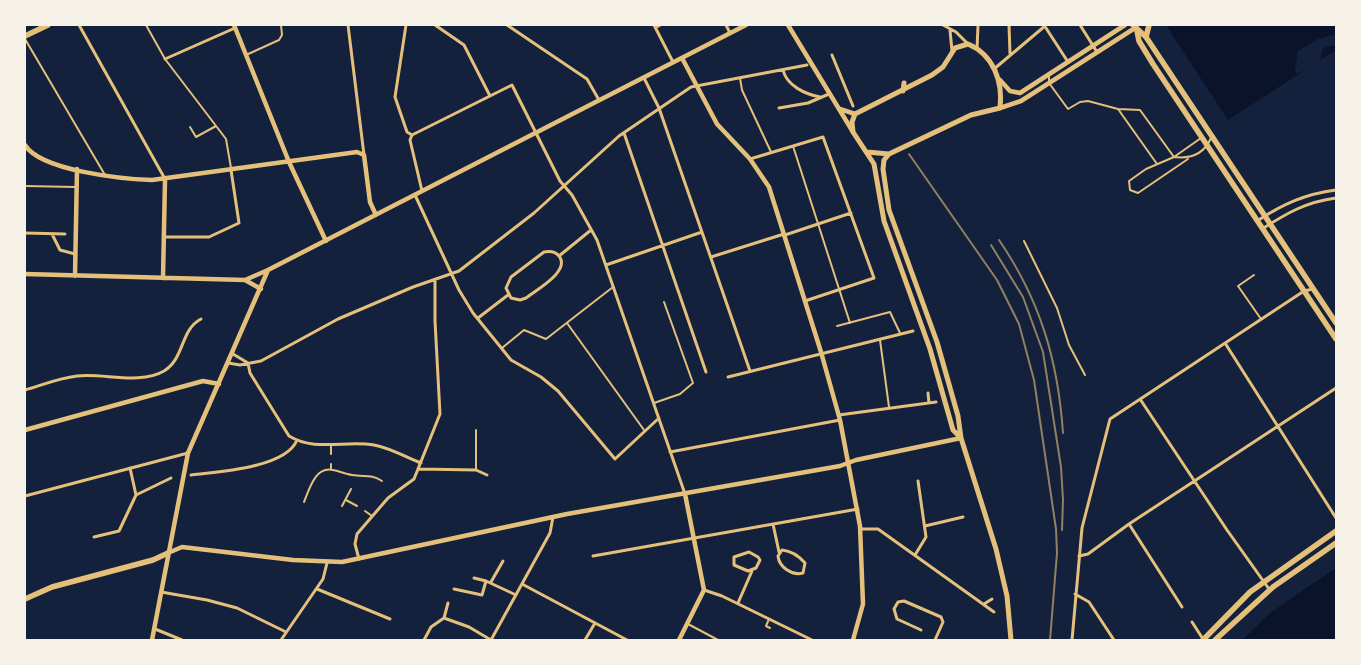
<!DOCTYPE html>
<html>
<head>
<meta charset="utf-8">
<style>
  body { margin:0 }
  #map { position:relative; width:1361px; height:665px; overflow:hidden; background:#14213d; font-family:Inter,sans-serif }
  canvas { display:block }
  .frame { position:absolute; inset:0; border:26px solid #f6f1e7; pointer-events:none }
</style>
</head>
<body>
<div id="map">
<canvas width="1361" height="665"></canvas>
<div class="frame"></div>
</div>
<script>
const context = document.querySelector('canvas').getContext('2d');
context.lineJoin = 'round';
function paint(path, color) { context.fillStyle = color; context.fill(path, 'evenodd'); }
function strokePath(path, color, width, dash) { context.strokeStyle = color; context.lineWidth = width; context.lineCap = dash ? 'butt' : 'round'; context.setLineDash(dash || []); context.stroke(path); }
const water = new Path2D(`
  M1171 25H1336V50L1228 120 1167 27Z
  M1336 568V640H1242L1270 613Z`);
const pier = new Path2D(`
  M1336 34V45L1323 48 1320 61 1297 74 1295 70 1298 51 1318 39Z`);
const service = new Path2D(`
  M146 25 165 59 226 139 231 168
  M655 28 661 25
  M25 39 105 175
  M246 55 279 40 282 35 281 25
  M1049 75V83L1068 109 1080 102 1088 101 1118 109 1140 110 1174 157C1190 159 1204 154 1211 138
  M740 78 742 90 771 152
  M1118 109 1157 164
  M190 127 196 137 216 126
  M793 146 850 323
  M1188 159 1138 193 1130 190 1129 181 1146 169 1174 157 1201 138
  M25 186 75 187
  M1024 241 1057 308 1069 345 1085 375
  M1254 275 1238 286 1261 319
  M567 323 644 430
  M837 326 890 312 900 333
  M880 340 889 407
  M502 348 524 330 546 339 613 287
  M654 403 680 394 693 383 664 302
  M476 430V470
  M331 445V454
  M331 464V469
  M346 500 357 506
  M304 502C309 490 315 466 333 470 339 471 345 474 352 475 364 477 372 474 382 481
  M342 506 351 489
  M365 511 372 516
  M769 619 766 626 770 628
  M688 624 718 640`);
const minor = new Path2D(`
  M79 25 165 179
  M348 25 364 155
  M406 25 395 97 407 132 412 135
  M435 25 464 45 490 96
  M507 25 587 79 599 100
  M654 25 673 62
  M726 25 730 33
  M943 25 956 32 968 44
  M1009 25 1010 54
  M1044 25 1068 62
  M1080 25 1097 52
  M950 30 952 51
  M977 49 978 25
  M832 55 853 106
  M165 59 235 28
  M994 69 1045 26
  M783 70C787 86 805 94 820 97
  M644 78 659 108 750 371
  M779 108 808 103 829 94
  M624 133 706 372
  M412 135 512 85 560 181 572 195 597 240 685 494
  M412 135 410 140 422 191
  M750 159 823 137 874 278 805 301
  M415 195 459 290 473 313 511 360 541 377 558 391 615 459 659 418
  M1257 221C1283 204 1305 194 1336 190
  M1262 229C1287 213 1306 202 1336 198
  M25 233 65 234
  M52 234 60 250 75 254
  M785 235 851 213
  M164 237H209L239 223 231 170
  M544 252C549 251 555 251 559 256 571 271 536 290 526 298L520 300 511 298 506 288 511 277Z
  M559 256 591 230
  M711 257 784 234
  M606 265 702 232
  M478 318 508 295
  M1225 343 1336 518
  M233 354 248 363
  M228 363 240 365 261 361 338 319 413 287 459 271 534 213 619 136 691 87 807 65
  M248 363 250 373 289 436C315 452 346 440 374 445 390 448 406 457 421 463
  M728 377 913 331
  M25 390C42 385 59 378 77 376 104 373 140 385 164 371 185 358 180 330 201 319
  M928 393 929 403
  M1140 399 1227 530 1269 589
  M839 415 936 402
  M670 452 840 420
  M419 469 476 470 487 475
  M191 475C217 472 286 468 297 440
  M136 495 171 478
  M25 496 188 453
  M773 524 779 552
  M1129 524 1182 607
  M925 526 963 517
  M860 529H878L994 612
  M94 537 119 531 136 495 130 468
  M782 550C791 551 799 556 805 563L803 573C792 576 779 567 778 556Z
  M749 552 758 557 760 560 756 568 748 571 734 565V557Z
  M915 555 926 537 918 481
  M593 556 858 509
  M1079 556 1088 554 1129 524 1336 388
  M359 559 355 544 357 534 388 498 414 479 440 414 435 321V281
  M474 578 486 581
  M491 582 503 561
  M522 584 627 640
  M317 589 390 619
  M454 589 482 595 486 581 516 595
  M704 590 722 596 812 640
  M161 592 207 600 237 608 286 632
  M1075 594 1089 602 1114 640
  M738 603 752 571
  M984 604 992 599
  M444 618 469 627 491 640
  M1192 622 1203 639
  M155 629 182 640
  M921 630 897 619 894 609 898 602 904 601 941 617 943 622 935 640
  M281 640 323 579 327 563
  M424 640 431 627 444 618 448 603
  M491 640 550 533 553 517
  M585 640 595 623
  M1072 640 1082 528 1110 419 1304 291 1313 289`);
const tertiary = new Path2D(`
  M234 25 289 162 326 241
  M788 25 853 132
  M682 58 717 124 750 159 769 187 821 352 840 420 860 526 863 604 853 640
  M1000 80 1010 91 1020 93 1125 25
  M1000 108 1021 101 1135 28
  M840 109 855 114
  M25 145C41 171 123 179 152 180L357 152 364 155 370 202 376 215
  M25 274 245 280 268 270 746 25
  M75 276 77 169
  M163 278 165 180
  M245 280 261 289
  M25 430 203 381 219 384
  M168 553 182 547 293 560 342 562 567 514 840 466 856 460 961 438
  M152 640 188 453 268 270
  M679 640 704 590 685 494`);
const secondary = new Path2D(`
  M903 91 904 83
  M867 152 889 154
  M961 438 953 430 930 349 884 221 874 164 853 132 852 122 855 114 932 75 943 67 955 48 968 44C994 55 1003 82 1000 108L971 115 889 154 884 160 883 169 889 210 937 342 958 416 961 438 996 549 1007 596 1011 640`);
const primary = new Path2D(`
  M1133 25 1146 37 1336 323
  M1137 31 1139 41 1153 64 1336 339
  M25 36 48 25
  M1146 37 1149 25
  M25 599 52 587 153 560 168 553
  M1203 640 1250 592 1336 531
  M1215 640 1273 587 1336 543`);
const rail = new Path2D(`
  M909 154 997 280 1019 324 1034 380 1056 529 1057 553 1050 640
  M999 240C1040 300 1058 360 1063 433
  M991 245 1023 297 1043 352 1061 467 1063 500 1062 530`);
paint(water, '#0b132b');
paint(pier, '#14213d');
strokePath(service, '#e5c07b', 2);
strokePath(minor, '#e5c07b', 3);
strokePath(tertiary, '#e5c07b', 4.5);
strokePath(secondary, '#e5c07b', 5);
strokePath(primary, '#e5c07b', 5.5);
strokePath(rail, '#918062', 2);
</script>
</body>
</html>
